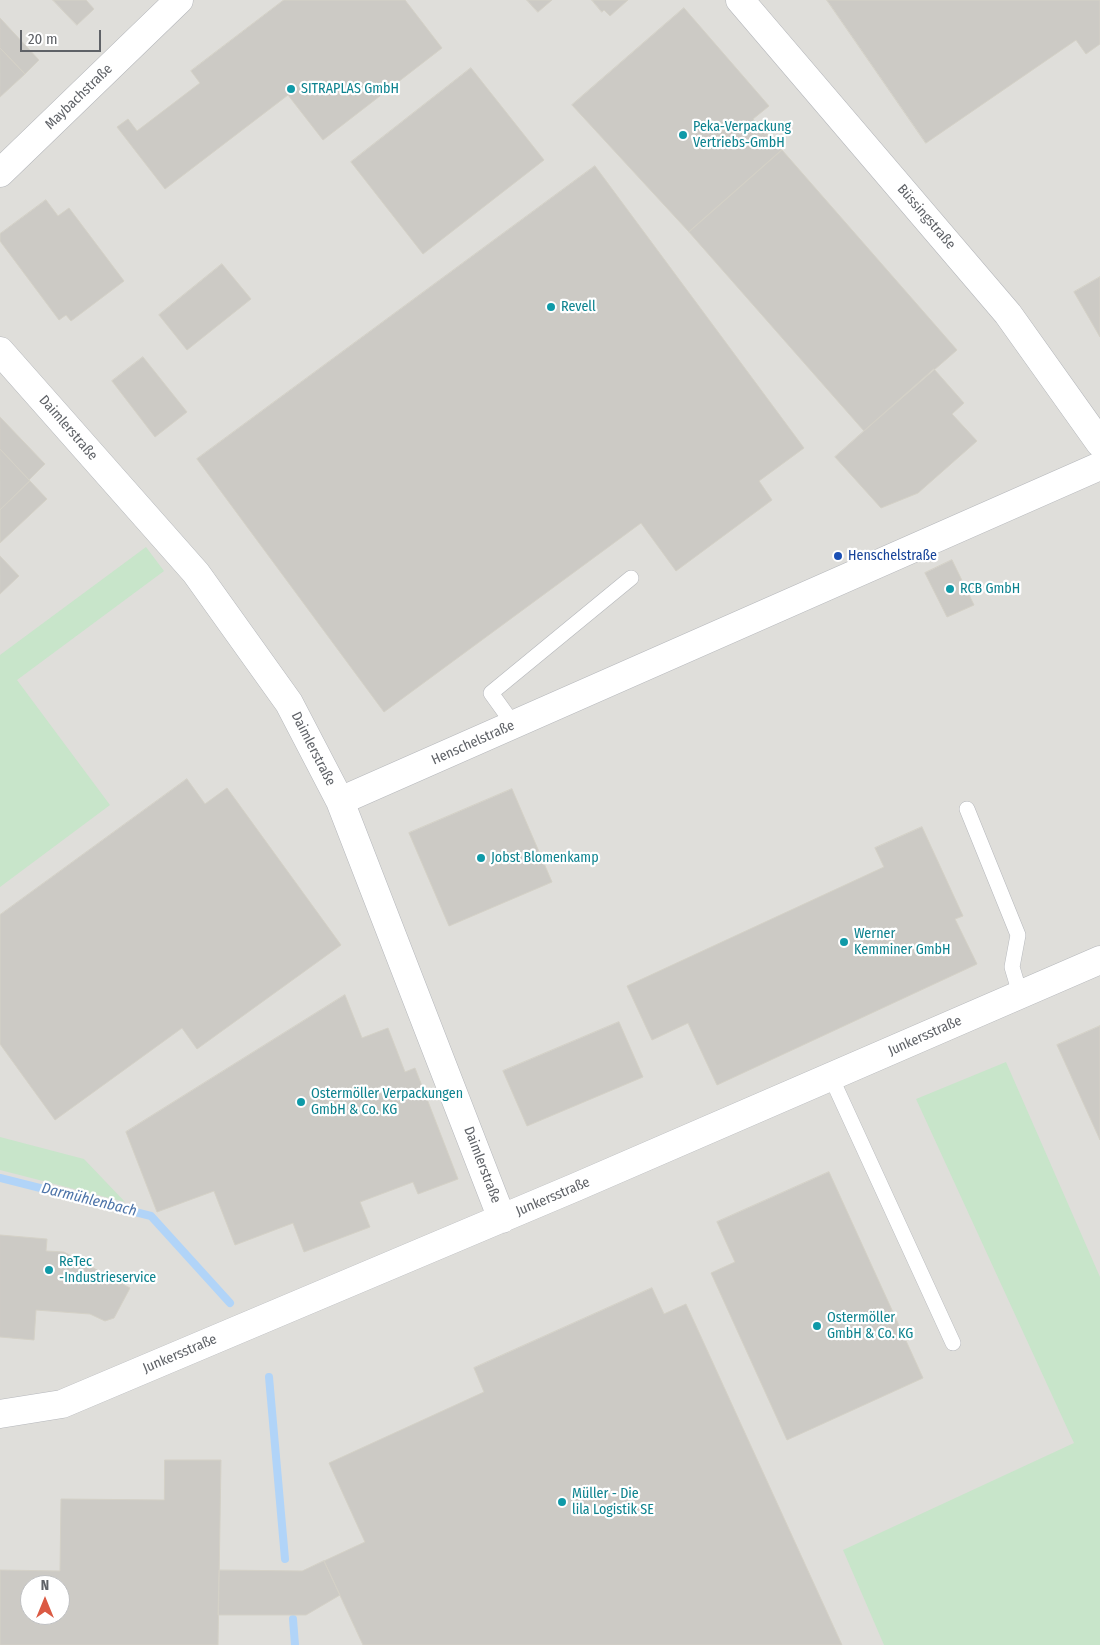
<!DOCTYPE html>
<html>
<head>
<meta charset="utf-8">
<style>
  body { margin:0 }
  #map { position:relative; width:1100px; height:1645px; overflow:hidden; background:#f0efe8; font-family:"Fira Sans Condensed",sans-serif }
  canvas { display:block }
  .north { position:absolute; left:20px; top:1575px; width:50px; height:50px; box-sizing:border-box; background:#fff; border:1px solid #bfc0c2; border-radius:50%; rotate:0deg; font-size:14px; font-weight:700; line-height:20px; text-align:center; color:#5f6267 }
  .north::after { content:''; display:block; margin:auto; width:18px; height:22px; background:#db5a44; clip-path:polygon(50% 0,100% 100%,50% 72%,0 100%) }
  .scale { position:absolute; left:20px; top:30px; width:81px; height:22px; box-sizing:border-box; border:2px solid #5f6267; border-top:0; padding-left:6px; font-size:15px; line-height:18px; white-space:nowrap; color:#5f6267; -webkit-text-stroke:4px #fff; paint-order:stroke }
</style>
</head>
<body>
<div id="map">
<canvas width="1100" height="1645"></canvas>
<div class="north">N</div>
<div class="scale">20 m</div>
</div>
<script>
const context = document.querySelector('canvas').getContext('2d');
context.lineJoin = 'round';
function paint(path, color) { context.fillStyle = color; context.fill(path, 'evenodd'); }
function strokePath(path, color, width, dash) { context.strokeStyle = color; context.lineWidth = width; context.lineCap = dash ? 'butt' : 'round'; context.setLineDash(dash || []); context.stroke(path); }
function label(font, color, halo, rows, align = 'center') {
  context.font = font + ' "Fira Sans Condensed",sans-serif'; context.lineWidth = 4.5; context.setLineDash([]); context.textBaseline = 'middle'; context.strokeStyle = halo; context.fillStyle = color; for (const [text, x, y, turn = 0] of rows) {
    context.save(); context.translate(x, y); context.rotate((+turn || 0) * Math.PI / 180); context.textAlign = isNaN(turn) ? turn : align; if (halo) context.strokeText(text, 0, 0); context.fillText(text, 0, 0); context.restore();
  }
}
const industrial = new Path2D(`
  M0 0H1100V1645H0ZM30 1585H60V1615H30Z`);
const green = new Path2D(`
  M146 547 164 571 17 680 110 805 0 887V655Z
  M1006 1062 1100 1277V1645H884L843 1550 1074 1443 916 1099Z
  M0 1137 84 1159 125 1202 0 1170Z`);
const stream = new Path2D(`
  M0 1178 151 1216 230 1303
  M269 1377 285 1559
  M293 1619 295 1645`);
const building = new Path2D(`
  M53 0H86L94 9 77 25Z
  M284 0H405L442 48 323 140 288 95 165 189 117 127 128 119 137 131 200 83 191 71Z
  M527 0H552L538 12Z
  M592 0H628L610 16 604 10 602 12Z
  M827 0H1100V44L1086 54 1076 40 926 143Z
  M684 8 769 106 753 119 782 150 689 232 572 105Z
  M0 18 39 60 25 74 0 48Z
  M0 48 25 74 0 97Z
  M471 68 544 160 423 254 351 162Z
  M782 150 957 350 864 431 689 232Z
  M595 166 804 448 759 481 772 500 676 571 641 523 384 712 197 459Z
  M46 200 58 216 69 208 124 281 71 321 66 315 59 320 0 241V234Z
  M222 264 251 299 187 350 159 315Z
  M1100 277V337L1074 292Z
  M143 357 187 412 155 437 112 381Z
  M934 369 964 403 952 414 977 441 918 493 881 508 835 457Z
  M0 417 45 464 29 480 0 449Z
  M0 449 30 481 0 510Z
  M30 481 47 499 0 543V510Z
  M0 556 19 576 0 594Z
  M952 560 974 605 947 617 925 573Z
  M187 779 205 804 227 788 341 945 197 1049 182 1028 55 1120 0 1044V915Z
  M512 789 552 882 449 926 409 833Z
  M922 827 963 916 955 919 977 964 717 1085 688 1023 652 1040 627 986 884 867 875 848Z
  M345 995 362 1038 388 1028 405 1072 415 1068 458 1179 418 1194 413 1182 360 1202 370 1227 304 1252 293 1223 235 1245 214 1191 157 1212 126 1132Z
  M619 1022 643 1077 527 1126 503 1071Z
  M1100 1026V1140L1057 1045Z
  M829 1172 923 1378 787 1440 711 1273 735 1262 717 1222Z
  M0 1235 47 1239 46 1251 64 1252 130 1288 114 1318 105 1321 90 1314 36 1310 34 1340 0 1337Z
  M652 1288 664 1314 686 1304 842 1645H363L324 1561 365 1542 329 1463 484 1392 474 1368Z
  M165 1460H221L218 1645H0V1570L60 1571 61 1499 164 1500ZM30 1585H60V1615H30Z
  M324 1561 340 1595 306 1615H218L219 1570 302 1571Z`);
const service = new Path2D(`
  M514 725 491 693 631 578
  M967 809 1018 935 1012 967 1020 994
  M831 1077 953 1343`);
const minor = new Path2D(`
  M740 0 1008 314 1100 443
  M0 173 179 0
  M0 351 196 573 289 703 340 801 502 1219
  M340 801 1100 466
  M0 1414 62 1404 576 1187 1100 960`);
const markers = [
  [291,89,5,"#0f9aa8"],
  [683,135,5,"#0f9aa8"],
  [551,307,5,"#0f9aa8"],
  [838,556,5,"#1a4fb4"],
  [950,589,5,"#0f9aa8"],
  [481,858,5,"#0f9aa8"],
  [844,942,5,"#0f9aa8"],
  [301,1102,5,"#0f9aa8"],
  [49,1270,5,"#0f9aa8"],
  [817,1326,5,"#0f9aa8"],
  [562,1502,5,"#0f9aa8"]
];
const cultureNames = [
  ["SITRAPLAS GmbH",301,89],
  ["Peka-Verpackung",693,127],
  ["Vertriebs-GmbH",693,143],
  ["Revell",561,307],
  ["RCB GmbH",960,589],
  ["Jobst Blomenkamp",491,858],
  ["Werner",854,934],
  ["Kemminer GmbH",854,950],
  ["Ostermöller Verpackungen",311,1094],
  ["GmbH & Co. KG",311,1110],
  ["ReTec",59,1262],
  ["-Industrieservice",59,1278],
  ["Ostermöller",827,1318],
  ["GmbH & Co. KG",827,1334],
  ["Müller - Die",572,1494],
  ["lila Logistik SE",572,1510]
];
const streetNames = [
  ["Maybachstraße",79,97,-44],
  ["Büssingstraße",926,217,49],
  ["Daimlerstraße",68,428,49],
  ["Henschelstraße",473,743,-24],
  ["Daimlerstraße",313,749,63],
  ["Junkersstraße",925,1036,-24],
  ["Daimlerstraße",482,1165,69],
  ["Junkersstraße",553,1197,-23],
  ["Junkersstraße",180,1354,-23]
];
const transitNames = [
  ["Henschelstraße",848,556]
];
const waterNames = [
  ["Darmühlenbach",89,1200,14]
];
paint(industrial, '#dfdeda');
paint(green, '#c8e5ca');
strokePath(stream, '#b1d4f8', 8);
paint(building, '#cccac5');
strokePath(building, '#d4d1c7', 1);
strokePath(service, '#b5b7bb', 16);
strokePath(minor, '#b5b7bb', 29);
strokePath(service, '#fff', 15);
strokePath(minor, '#fff', 28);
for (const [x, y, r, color] of markers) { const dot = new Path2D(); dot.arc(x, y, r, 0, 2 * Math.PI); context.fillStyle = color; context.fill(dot); strokePath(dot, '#fff', 2); }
label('14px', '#0d838f', '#fff', cultureNames, 'left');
label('14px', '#5f6267', '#fff', streetNames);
label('14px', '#164399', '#fff', transitNames, 'left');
label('italic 15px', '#4d74a9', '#fff', waterNames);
</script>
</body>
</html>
